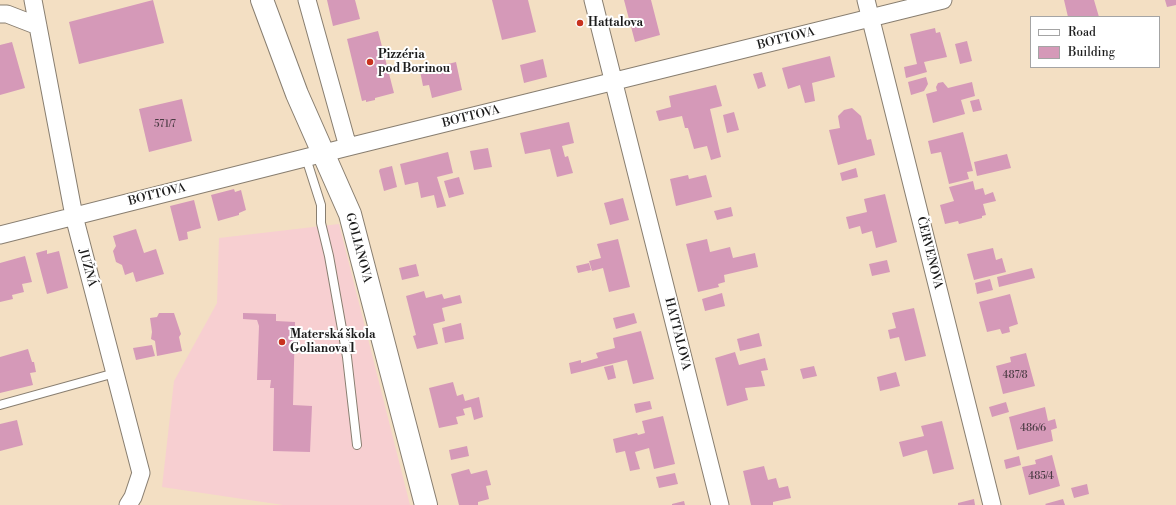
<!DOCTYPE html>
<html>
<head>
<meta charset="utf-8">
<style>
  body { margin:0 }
  #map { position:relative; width:1176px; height:505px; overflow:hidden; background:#f3dfc3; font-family:"Libre Bodoni",serif }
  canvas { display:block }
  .legend { position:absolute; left:1030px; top:16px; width:130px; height:52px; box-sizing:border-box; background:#fff; border:1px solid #a4a4a4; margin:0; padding:5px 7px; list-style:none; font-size:12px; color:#1c1c1c }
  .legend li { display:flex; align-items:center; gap:8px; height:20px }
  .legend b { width:20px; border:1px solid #a4a4a4 }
</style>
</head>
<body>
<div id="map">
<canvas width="1176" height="505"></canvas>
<ul class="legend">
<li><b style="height:5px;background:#fff"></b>Road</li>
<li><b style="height:11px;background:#d599b8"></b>Building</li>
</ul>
</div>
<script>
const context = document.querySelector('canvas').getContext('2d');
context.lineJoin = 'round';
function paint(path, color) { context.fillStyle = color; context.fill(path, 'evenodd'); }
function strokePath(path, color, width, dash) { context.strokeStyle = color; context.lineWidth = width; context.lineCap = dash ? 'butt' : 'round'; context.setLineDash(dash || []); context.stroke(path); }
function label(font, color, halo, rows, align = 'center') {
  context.font = font + ' "Libre Bodoni",serif'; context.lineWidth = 4; context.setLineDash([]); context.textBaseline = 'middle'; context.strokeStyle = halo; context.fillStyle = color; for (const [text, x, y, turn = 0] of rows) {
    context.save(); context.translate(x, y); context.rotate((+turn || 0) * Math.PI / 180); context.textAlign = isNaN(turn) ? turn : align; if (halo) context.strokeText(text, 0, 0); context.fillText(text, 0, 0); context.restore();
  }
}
const built = new Path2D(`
  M339 224 410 505H283L162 487 174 381 217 303 219 238Z`);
const building = new Path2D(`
  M153 0 164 43 79 64 69 22Z
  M327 0H355L360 19 333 26Z
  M492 0H528L536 32 502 40Z
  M624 0H651L660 35 635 42Z
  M1064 0H1094L1099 17H1068Z
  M1165 0H1176V5L1167 7Z
  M935 28 936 33 940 32 947 57 924 62 927 72 906 78 904 67 917 64 910 34Z
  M378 31 394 93 375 98V100L366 102V100L362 101 347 39Z
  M967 41 972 61 960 64 955 44Z
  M12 42 25 88 0 95V45Z
  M830 56 835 77 812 83 815 101 805 103 800 85 788 89 782 68Z
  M543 59 547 77 524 83 520 65Z
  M456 62 462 90 432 98 429 85 423 86 420 71Z
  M762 72 766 86 758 89 753 74Z
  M926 77 928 84 924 91 911 95 908 82Z
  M943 82 948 88 972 82 975 96 961 100 965 114 933 123 926 94 937 91 936 87 938 83Z
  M716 85 722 106 710 109 721 157 711 160 707 146 694 149 688 128H685L682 116 659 121 656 111 671 107 669 96Z
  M182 99 192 141 149 152 139 109Z
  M979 99 982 110 973 112 970 101Z
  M852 108 861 116 867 140 871 139 875 155 838 165 829 130 840 128 838 116 844 110Z
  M734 112 739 130 727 133 723 115Z
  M569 122 574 143 562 146 565 157 568 156 573 173 557 177 550 149 525 154 520 133Z
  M963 132 973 171 967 172 969 179 949 184 941 152 931 154 928 141Z
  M488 148 492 167 474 170 470 151Z
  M448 152 453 173 437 177 446 206 437 208 434 195 421 198 418 182 405 185 400 164Z
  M1007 154 1011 168 977 176 974 162Z
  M392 166 397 187 384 191 379 171 380 169Z
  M856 168 858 177 842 181 840 173Z
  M688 175 689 179 706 175 712 197 676 206 670 179Z
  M459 177 464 194 449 198 444 181Z
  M973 181 975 190 983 188 985 195 993 192 996 201 983 204 986 215 982 216V218L959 224 958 221 945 224 940 205 954 201 949 187Z
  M234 189 235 192 241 190 246 210 239 213V215L218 221 211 195Z
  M885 194 897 242 876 248 872 231 862 234 860 226 849 229 846 217 867 212 864 199Z
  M623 198 629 220 610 225 604 203Z
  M194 200 201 228 187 232 188 239 179 241 170 206Z
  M731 207 733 216 717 220 714 211Z
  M136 229 144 253 156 249 164 274 136 282 133 272 125 275 122 265 116 262 113 251 116 246 113 236Z
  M618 239 630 287 609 292 603 268 592 271 589 261 601 258 597 244Z
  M707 239 710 252 730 247 733 258 755 253 758 267 724 275 725 282 718 284 719 287 698 292 686 244Z
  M993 248 996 260 1002 258 1006 272 974 280 967 254Z
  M47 250V254L59 251 68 288 47 294 36 253Z
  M25 256 32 282 22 284 24 292 12 295 13 299 0 302V263Z
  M887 260 890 272 872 276 869 264Z
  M589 263 591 270 578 273 576 266Z
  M416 264 419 276 402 280 399 268Z
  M1032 268 1035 278 999 287 997 277Z
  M990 279 993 290 977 294 975 283Z
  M424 291 426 298 442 294 444 299 460 295 462 303 442 308 445 321 433 324 438 344 417 349 413 336 416 335 406 296Z
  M722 293 725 306 705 311 702 299Z
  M1010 294 1018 324 1009 327 1010 332 1002 334 1000 329 987 332 979 302Z
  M914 308 926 356 905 361 899 337 890 339 888 330 896 328 892 313Z
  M159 313H174L181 334 179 337 182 351 157 356 155 341 151 339 152 332 150 318 157 317Z
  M243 313 276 314V321L295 322 293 405 312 406 310 452 273 451 274 388H270L271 380H257L259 326 257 320 243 319Z
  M634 313 637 323 616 329 613 318Z
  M461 323 464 339 445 343 442 328Z
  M641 331 654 379 633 384 627 360 571 374 569 363 581 360V363L598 358 596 353 615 348 613 338Z
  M759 333 762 346 740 351 737 339Z
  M152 345 155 356 136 360 133 348Z
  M28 349 32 362H34L36 372 30 373 33 385 0 393V357Z
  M735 352 739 365 765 358 768 370 761 371 765 386 745 388 748 400 727 406 715 358Z
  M1026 353 1035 386 1003 394 996 366 1011 362 1010 357Z
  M613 365 616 378 608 380 604 367Z
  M814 366 817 376 803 379 800 369Z
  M896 372 900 386 880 391 877 377Z
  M453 382 457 396 463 394 465 401 479 397 483 417 474 420 471 407 463 409 465 415 456 417 458 424 439 428 429 388Z
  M650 401 652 409 636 413 634 404Z
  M1006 402 1009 412 992 417 989 407Z
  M1045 407 1048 421 1055 419 1057 428 1051 430 1053 441 1017 450 1009 417Z
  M663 416 675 464 654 469 649 448 635 452 640 469 630 471 625 451 616 453 613 439 637 433 638 435 645 433 642 421Z
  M17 420 23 445 0 451V424Z
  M942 421 954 469 933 474 927 450 903 457 899 442 924 436 921 426Z
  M467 446 469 456 451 460 449 450Z
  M1052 455 1060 486 1029 495 1022 467 1036 464 1035 460Z
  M1019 456 1021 465 1006 469 1004 460Z
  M764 466 768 480 776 478 779 488 788 486 791 498 773 502V505H751L743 471Z
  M469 469 471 474 487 470 491 485 486 486 489 499 478 502V505H459L451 474Z
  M675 473 678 484 659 488 656 477Z
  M1087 484 1089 494 1074 498 1071 488Z
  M974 499 975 505H958V503Z
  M1063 499 1065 505H1046L1045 504Z
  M684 501 685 505H672V504Z`);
const lane = new Path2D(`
  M306 158 321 205V223L329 256 347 357 357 445
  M0 405 115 373`);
const street = new Path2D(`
  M33 0 74 216 141 473 133 497 128 505
  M307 0 348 147
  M593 0 720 505
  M866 0 992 505
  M0 14H7L38 26
  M0 235 348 147 943 0`);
const secondary = new Path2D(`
  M262 0 297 94 350 214 426 505`);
const markers = [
  [580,23,4,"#c8321e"],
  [370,62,4,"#c8321e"],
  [282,342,4,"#c8321e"]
];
const numberNames = [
  ["571/7",165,125],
  ["487/8",1015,376],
  ["486/6",1033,429],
  ["485/4",1041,477]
];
const poiNames = [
  ["Hattalova",588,23],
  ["Pizzéria",378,55],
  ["pod Borinou",378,69],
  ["Materská škola",290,335],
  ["Golianova 1",290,349]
];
const streetNames = [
  ["BOTTOVA",786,39,-14],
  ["BOTTOVA",471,117,-14],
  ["BOTTOVA",157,195,-14],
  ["GOLIANOVA",358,248,75],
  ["ČERVENOVA",929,253,76],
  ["JUŽNÁ",87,268,75],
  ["HATTALOVA",677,334,76]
];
paint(built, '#f7cfd1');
paint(building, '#d599b8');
strokePath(lane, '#887e70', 10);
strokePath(street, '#887e70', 19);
strokePath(secondary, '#887e70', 24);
strokePath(lane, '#fff', 8);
strokePath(street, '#fff', 17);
strokePath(secondary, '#fff', 22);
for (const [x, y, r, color] of markers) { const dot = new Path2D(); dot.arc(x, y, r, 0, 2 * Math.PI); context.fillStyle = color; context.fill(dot); strokePath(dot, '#fff', 1.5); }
label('10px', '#4a3b43', null, numberNames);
label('bold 12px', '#1c1c1c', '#fff', poiNames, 'left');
label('12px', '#1c1c1c', '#fff', streetNames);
</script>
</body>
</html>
